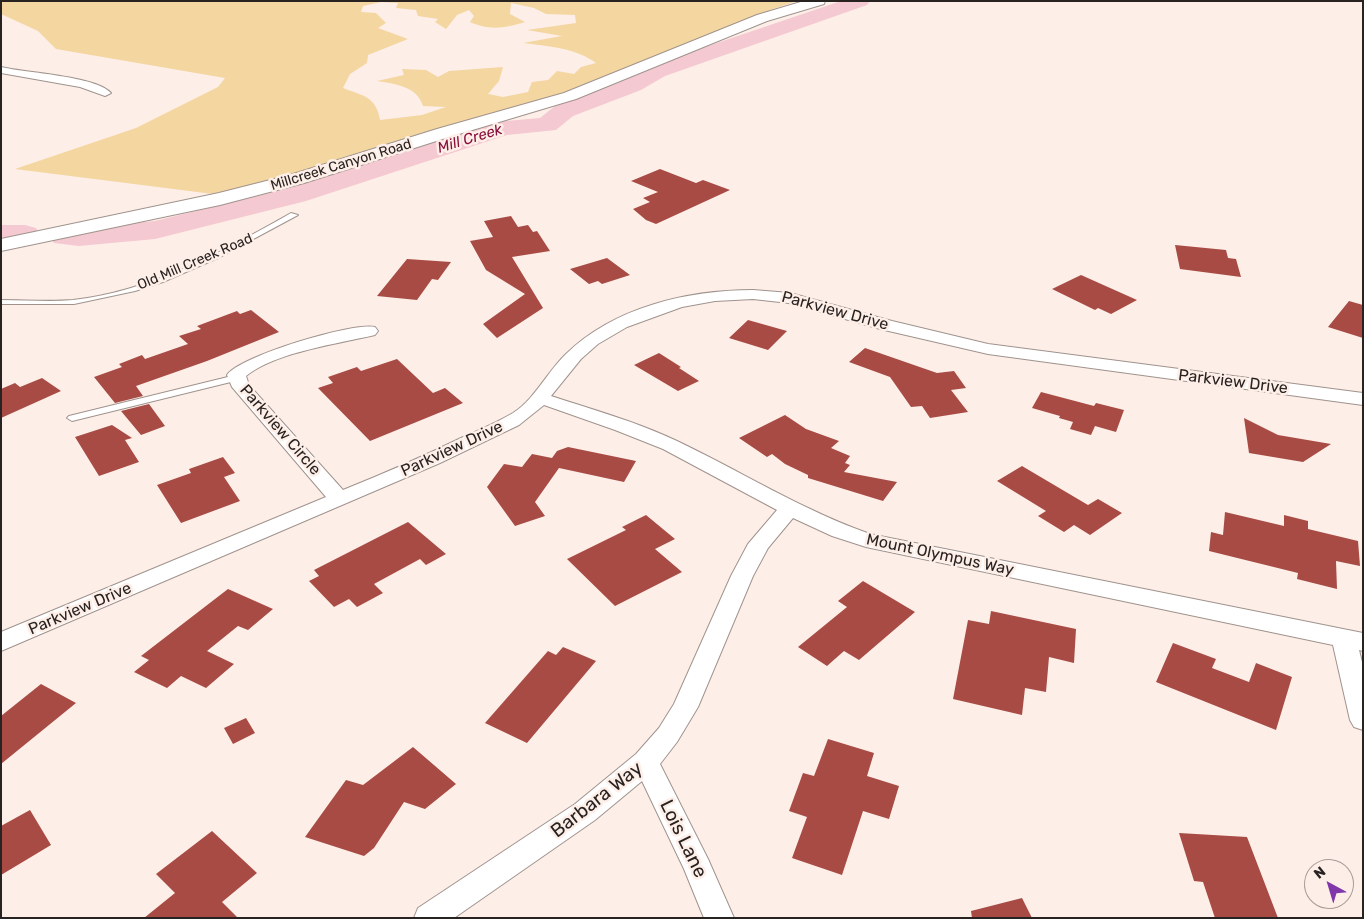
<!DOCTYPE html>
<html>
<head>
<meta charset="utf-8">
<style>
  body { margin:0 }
  #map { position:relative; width:1364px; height:919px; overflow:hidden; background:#fdeee8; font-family:Rubik,sans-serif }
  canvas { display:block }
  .frame { position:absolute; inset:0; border:2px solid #282220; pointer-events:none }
  .north { position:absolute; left:1304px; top:859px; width:50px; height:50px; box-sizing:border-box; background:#fdeee8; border:1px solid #a89c98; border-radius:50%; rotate:321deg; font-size:14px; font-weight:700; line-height:20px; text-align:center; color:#282220 }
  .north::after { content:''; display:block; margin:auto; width:18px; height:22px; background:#8037a9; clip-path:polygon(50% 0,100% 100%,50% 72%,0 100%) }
</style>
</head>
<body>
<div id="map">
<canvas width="1364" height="919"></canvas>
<div class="frame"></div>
<div class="north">N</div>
</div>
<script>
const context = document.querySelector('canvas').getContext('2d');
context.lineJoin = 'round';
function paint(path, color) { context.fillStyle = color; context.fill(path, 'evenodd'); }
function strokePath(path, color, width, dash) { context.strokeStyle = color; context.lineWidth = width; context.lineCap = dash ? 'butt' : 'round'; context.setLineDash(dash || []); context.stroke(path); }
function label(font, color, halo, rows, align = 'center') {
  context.font = font + ' Rubik,sans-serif'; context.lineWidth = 5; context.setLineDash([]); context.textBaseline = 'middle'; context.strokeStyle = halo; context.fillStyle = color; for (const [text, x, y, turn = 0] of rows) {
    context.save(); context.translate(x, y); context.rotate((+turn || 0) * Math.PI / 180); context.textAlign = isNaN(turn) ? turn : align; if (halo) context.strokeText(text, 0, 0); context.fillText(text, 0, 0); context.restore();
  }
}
const green = new Path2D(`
  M1 1H797L773 9 593 84 322 167 213 194 15 169 136 128 218 87 225 78 56 49 38 31 1 14ZM381 2 398 3 396 8 416 10 418 16 438 19 435 22 446 29 457 15 469 10 474 16 470 22C490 31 505 28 525 22L510 14 511 3 534 8 546 14 575 15 576 23 527 30 562 36 523 43C547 46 576 48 596 63L581 67 574 74 557 71 548 80 532 82 528 92 503 97 488 94 499 81 503 67 449 71 438 77 426 70 402 69 404 75 377 81C395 84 417 86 423 106L446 107 422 115 380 120C376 96 363 96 343 88L350 74 367 63 368 55 408 39 378 28 386 23 376 13 361 12 363 6Z`);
const river = new Path2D(`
  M841 1H870L867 5 665 76 641 90 573 116 556 130 507 135 306 201 155 239 79 246 54 243 50 236 54 229 65 227 79 228 155 221 286 189 495 122 540 118 555 106 625 80 649 66Z
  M1 225H25L36 228 40 234 36 240 25 243H1Z`);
const building = new Path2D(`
  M660 169 696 183 703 180 730 190 656 224 646 220 633 209 650 202 643 198 658 192 631 181Z
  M511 216 518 227 528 225 533 232 537 231 550 251 512 257 543 308 497 338 483 324 525 294 486 270 470 241 493 237 484 221Z
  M1175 245 1226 250 1228 258 1236 259 1241 277 1180 269Z
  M607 258 630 275 602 284 598 281 589 284 570 269Z
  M407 259 451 262 438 280 432 279 417 300 377 296Z
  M1081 275 1137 300 1111 314 1098 308 1095 310 1052 289Z
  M1349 301 1363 305V338L1328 327Z
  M251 310 279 332 207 361 136 386 143 396 115 403 94 377 122 367 119 364 142 355 145 359 188 344 179 336 201 329 197 326 237 311 240 314Z
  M748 320 787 331 768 350 729 338Z
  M865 348 937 373 954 371 966 388 951 390 968 412 930 418 922 406 911 407 890 377 849 362Z
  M659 353 681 367 679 368 699 381 678 391 634 365Z
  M397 359 433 393 445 388 463 403 370 441 318 388 333 383 328 377 357 367 361 371Z
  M42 378 61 391 1 418V389L15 383 20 387Z
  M1041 392 1094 406 1096 403 1124 410 1116 432 1095 426 1091 435 1070 429 1073 422 1059 418 1060 416 1032 408Z
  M149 404 165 426 141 435 121 411Z
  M785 415 806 429 839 441 831 448 850 456 845 463 850 465 844 472 897 482 883 501 808 478V475L785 464 772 454 767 457 739 438Z
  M1244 418 1278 435 1331 444 1303 462 1249 453Z
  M112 425 132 438 125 440 139 462 99 476 75 437Z
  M568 447 636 461 624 482 559 468 535 502 545 516 515 526 487 487 504 464 522 467 532 454 552 458 557 451Z
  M223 457 235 473 224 477 240 501 181 523 157 485 191 473 189 469Z
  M1022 466 1088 505 1098 499 1122 513 1090 535 1074 525 1064 532 1038 516 1046 511 997 481Z
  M1225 512 1284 526V515L1308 521V529L1358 541 1360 566 1336 561 1337 589 1297 579 1298 573 1209 551 1211 532 1223 535Z
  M646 515 675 539 655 549 682 572 615 606 567 559 626 530 622 527Z
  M408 522 446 554 426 565 420 559 374 584 383 593 357 607 349 599 334 607 309 581 319 576 314 570Z
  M863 581 915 612 859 660 844 651 827 666 798 647 847 607 838 601Z
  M228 589 273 609 248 630 238 626 207 651 234 664 206 688 181 676 167 688 134 672 149 660 141 656Z
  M991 611 1076 629 1074 663 1049 657 1046 692 1025 688 1022 715 953 699 968 620 989 624Z
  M1173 643 1216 659 1212 668 1249 682 1256 663 1292 677 1276 730 1156 682Z
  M563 647 596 661 527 743 485 723 548 651 556 655Z
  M41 684 76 703 1 764V716Z
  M246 718 255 733 233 744 224 728Z
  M828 739 874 753 867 776 899 786 889 819 863 811 842 875 792 858 807 817 789 811 803 773 814 776Z
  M413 747 456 784 425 809 404 802 374 848 364 856 305 837 346 780 363 785Z
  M30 810 51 845 1 875V826Z
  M212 831 257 873 222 902 238 918H144L175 893 156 874Z
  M1179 833 1247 837 1278 918H1215L1203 882 1194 881Z
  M1022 898 1032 918H972L971 911Z`);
const lane = new Path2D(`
  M291 213 298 215 218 258 163 282 135 291 74 304H1V300C25 300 50 302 73 300 152 291 224 251 291 213Z
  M236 375 241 378 239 380 72 421 67 418 69 416Z`);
const street = new Path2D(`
  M1 67C26 73 96 76 111 93L105 96 80 87 1 73Z
  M753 290 790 293 892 321 988 344 1363 393V405L988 354 880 329 789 303 753 299 715 301 682 307 627 327 598 344 581 359 551 396C594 410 637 422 677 441 742 472 802 510 870 534L1363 633V651L1359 650 1363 666V730L1354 727 1350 720 1333 645 866 547 832 536 793 518 768 548 753 576 698 707 677 742 660 764 708 859 734 918H704L684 869 642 781 595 820 454 918H414L418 908 575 804 636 754 659 728 674 704 731 576 748 544 777 510 663 449 615 430 544 405 519 425 440 463 1 651V632L326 497 232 387 227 375C240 356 353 322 375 327L378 331 375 335C337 344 276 352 246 376L249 385 343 490C383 474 422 457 461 438 479 430 496 423 513 413 535 399 547 372 566 354 614 307 688 290 753 290Z`);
const secondary = new Path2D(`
  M804 1H825L824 4 767 21 576 99 449 137 304 183 220 205 1 251V239L219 193 290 175 437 129 564 93 757 15Z`);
const farStreetnames = [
  ["Millcreek Canyon Road",341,165,-17],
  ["Old Mill Creek Road",195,262,-23]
];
const farWaternames = [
  ["Mill Creek",470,139,-17]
];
const streetNames = [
  ["Parkview Drive",835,311,15],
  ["Parkview Drive",1233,382,7],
  ["Parkview Circle",280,430,49],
  ["Parkview Drive",452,449,-25],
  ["Mount Olympus Way",940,555,12],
  ["Parkview Drive",80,609,-23]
];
const nearStreetnames = [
  ["Barbara Way",597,800,-38],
  ["Lois Lane",683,839,64]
];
paint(green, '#f4d6a0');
paint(river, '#f5c9d1');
paint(building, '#a84b45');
strokePath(lane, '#a0938d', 2);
strokePath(street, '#a0938d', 2);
strokePath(secondary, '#a0938d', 2);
paint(lane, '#fff');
paint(street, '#fff');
paint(secondary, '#fff');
label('14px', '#282220', '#fdeee8', farStreetnames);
label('italic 15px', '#880e3b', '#fdeee8', farWaternames);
label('16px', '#282220', '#fdeee8', streetNames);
label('19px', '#282220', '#fdeee8', nearStreetnames);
</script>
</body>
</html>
